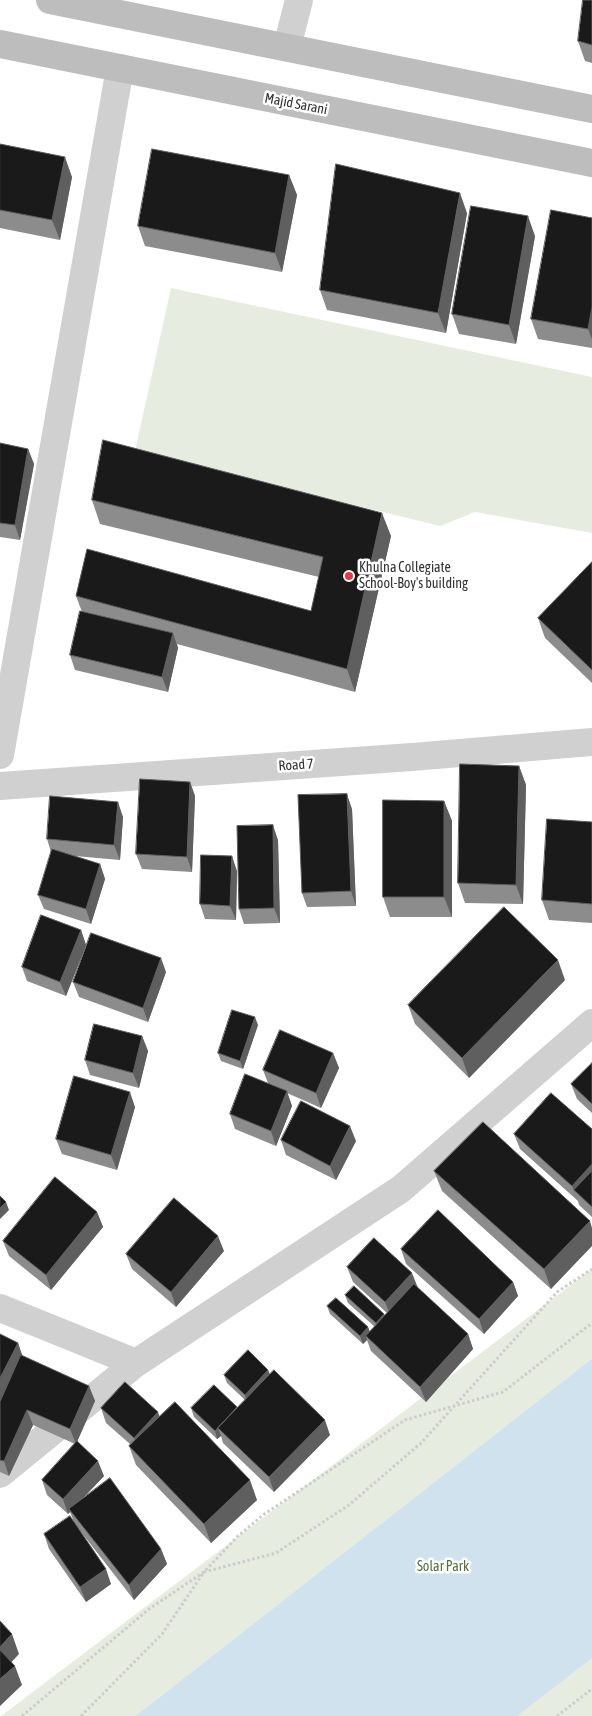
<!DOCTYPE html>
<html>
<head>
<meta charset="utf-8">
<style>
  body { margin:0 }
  canvas { display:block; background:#fff }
</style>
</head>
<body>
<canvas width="592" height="1716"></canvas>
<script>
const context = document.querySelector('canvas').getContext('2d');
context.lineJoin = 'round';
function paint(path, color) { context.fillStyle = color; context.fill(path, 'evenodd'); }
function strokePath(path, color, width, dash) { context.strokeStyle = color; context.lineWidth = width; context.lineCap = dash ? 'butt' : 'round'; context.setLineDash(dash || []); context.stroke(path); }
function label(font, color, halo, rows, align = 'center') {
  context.font = font + ' "Asap Condensed",sans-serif'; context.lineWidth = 5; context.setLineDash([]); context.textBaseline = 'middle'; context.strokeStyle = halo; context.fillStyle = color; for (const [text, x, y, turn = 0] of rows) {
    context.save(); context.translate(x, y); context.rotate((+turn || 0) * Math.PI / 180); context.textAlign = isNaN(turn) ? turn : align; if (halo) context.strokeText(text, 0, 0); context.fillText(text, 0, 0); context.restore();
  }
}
const green = new Path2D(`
  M171 288 592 377V533L475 512 440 526 135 451Z
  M592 1269V1716H1Z`);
const water = new Path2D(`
  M592 1359V1658L517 1716H136Z`);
const path = new Path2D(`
  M22 1716 149 1609 204 1572 237 1537 263 1515 405 1420 503 1392 592 1323
  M81 1716 162 1634 204 1572 276 1553 349 1505 421 1443 557 1292 592 1269
  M557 1716 592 1689`);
const minor = new Path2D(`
  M287 47 299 0
  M0 755 120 68
  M0 786 412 757 592 742
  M0 1308 136 1363
  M0 1474 136 1363 401 1189 592 1023`);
const secondary = new Path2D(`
  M50 0 592 109
  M0 44 592 163`);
const wall = new Path2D(`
  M592 0V63L585 61 578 41Z
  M0 144 72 177 60 240 0 228Z
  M289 175 297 195 282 272 145 246 138 226Z
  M467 213 446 333 327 310 320 290Z
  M592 218V348L538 339 531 319Z
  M535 236 516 344 459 334 452 314Z
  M0 443 28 449 34 464 20 540 0 537Z
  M92 500 391 536 355 692 177 644 178 648 168 692 75 670 70 655 82 612 76 596 311 611 319 577 100 524Z
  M592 562V683L545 638 538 618Z
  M519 766 526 785 523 904 465 903 458 883Z
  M190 782 195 796 192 872 142 869 136 854Z
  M444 801 452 821V917H390L383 897Z
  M352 809 356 906 307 907 302 893Z
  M123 817 120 860 75 856 100 864 105 879 91 924 44 909 38 895 51 852 47 839Z
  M592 822V923L549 920 542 900Z
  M278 840 280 923 244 924 239 909Z
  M237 871 236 920 205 919 200 904Z
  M81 930 86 945 66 996 27 981 22 967Z
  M166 972 148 1022 79 997 73 982Z
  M565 980 469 1078 415 1024 408 1005Z
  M258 1025 243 1069 221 1061 218 1053Z
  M142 1036 148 1051 139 1088 90 1075 85 1060Z
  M333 1053 339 1068 321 1108 287 1093 292 1106 276 1146 235 1129 230 1114 268 1083 263 1070Z
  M592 1063V1113L577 1099 571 1084Z
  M135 1107 117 1170 62 1154 56 1139Z
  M592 1129V1217L579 1205 578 1201 520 1149 514 1134Z
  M281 1140 356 1141 336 1180 286 1155Z
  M434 1171 592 1228 551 1289 442 1191Z
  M97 1212 103 1227 51 1290 9 1256 3 1241Z
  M401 1249 513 1282 518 1296 484 1334 406 1264Z
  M224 1251 176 1307 132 1269 126 1254Z
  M347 1267 417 1288 468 1334 473 1349 426 1402 371 1351 367 1340 363 1344 330 1314 327 1306 368 1327 370 1332 375 1327 348 1303 345 1295 384 1314 385 1315 387 1313 353 1282Z
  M0 1334 18 1343 22 1356 89 1386 95 1401 77 1442 104 1476 82 1499 161 1549 167 1564 134 1600 78 1528 111 1584 86 1602 49 1549 44 1534 74 1522 70 1512 68 1514 47 1495 42 1480 75 1444 33 1425 9 1476 0 1472Z
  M268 1370 270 1374 330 1435 274 1492 223 1443 221 1436 217 1439 194 1417 191 1408 238 1407 245 1400 227 1383 224 1375Z
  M101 1408 160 1416 257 1500 211 1543 136 1465 129 1446 130 1444 106 1423Z`);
const shadedWall = new Path2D(`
  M65 157 72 177 60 240 52 220Z
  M289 175 297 195 282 272 275 253Z
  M460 193 467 213 446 333 438 313Z
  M528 216 535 236 516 344 509 325Z
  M592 307V339L588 329Z
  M28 449 34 464 20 540 15 525Z
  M382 513 391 536 355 692 347 669Z
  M173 633 178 648 168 692 162 677Z
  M519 766 526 785 523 904 516 885Z
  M190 782 195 796 192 872 187 857Z
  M347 794 352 809 356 906 351 891Z
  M444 801 452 821V917L444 897Z
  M118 802 123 817 120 860 114 845Z
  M273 825 278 840 280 923 274 908Z
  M232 856 237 871 236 920 230 906Z
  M100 864 105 879 91 924 86 909Z
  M81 930 86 945 66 996 60 982Z
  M161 958 166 972 148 1022 143 1008Z
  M558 960 565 980 469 1078 462 1058Z
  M255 1017 258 1025 243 1069 240 1061Z
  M142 1036 148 1051 139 1088 133 1073Z
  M333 1053 339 1068 321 1108 316 1093Z
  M287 1091 292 1106 276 1146 271 1131Z
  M130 1092 135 1107 117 1170 111 1155Z
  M350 1126 356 1141 336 1180 330 1166Z
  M592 1164V1185L574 1190 578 1201 572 1186Z
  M6 1202 9 1210 0 1219V1208Z
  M97 1212 103 1227 51 1290 46 1275Z
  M590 1221 592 1228V1246L551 1289 544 1269Z
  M218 1236 224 1251 176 1307 171 1292Z
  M412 1273 418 1288 391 1317 385 1302Z
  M513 1282 518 1296 484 1334 479 1319Z
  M384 1314 387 1322 379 1331 376 1323Z
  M368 1327 371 1335 366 1336 367 1340 363 1344 360 1336Z
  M468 1334 473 1349 426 1402 420 1387Z
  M18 1343 25 1363 0 1413V1378Z
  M268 1370 271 1378 248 1403 245 1395Z
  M89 1386 95 1401 76 1444 70 1429Z
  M237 1407 218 1428 221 1436 217 1439 215 1431Z
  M27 1410 33 1425 9 1476 4 1461Z
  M158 1412 163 1427 140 1453 134 1438Z
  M325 1420 330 1435 274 1492 269 1477Z
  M98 1461 104 1476 71 1511 69 1509 70 1512 68 1514 63 1499Z
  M250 1480 257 1500 211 1543 204 1524Z
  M161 1549 167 1564 134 1600 129 1585Z
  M106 1569 111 1584 86 1602 80 1587Z
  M12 1634 19 1654 6 1668 0 1652V1647Z
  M15 1666 22 1685 0 1706V1679Z`);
const building = new Path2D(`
  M583 0H592V45L578 41Z
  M0 144 65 157 52 220 0 210Z
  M152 149 289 175 275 253 138 226Z
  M336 164 460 193 438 313 320 290Z
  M471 206 528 216 509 325 452 314Z
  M551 210 592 218V307L588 329 531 319Z
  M103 440 382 513 347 669 76 596 87 549 311 611 323 557 92 500Z
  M0 443 28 449 15 525 0 523Z
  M592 562V670L538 618Z
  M80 611 173 633 162 677 70 655Z
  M460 764 519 766 516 885 458 883Z
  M140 779 190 782 187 857 136 854Z
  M347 794 351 891 302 893 298 795Z
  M50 796 118 802 114 845 47 839Z
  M383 800 444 801V897H383Z
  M547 819 592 822V904L542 900Z
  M273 825 274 908 239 909 237 826Z
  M52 849 100 864 86 909 38 895Z
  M201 855 232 856 230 906 200 904Z
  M504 907 558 960 462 1058 408 1005Z
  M41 915 81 930 60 982 22 967Z
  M91 933 161 958 143 1008 73 982Z
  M232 1010 255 1017 240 1061 218 1053Z
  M94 1024 142 1036 133 1073 85 1060Z
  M280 1030 333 1053 316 1093 263 1070Z
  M592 1063V1104L571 1084Z
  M245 1074 287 1091 271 1131 230 1114Z
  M74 1076 130 1092 111 1155 56 1139Z
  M551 1093 592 1129V1164L572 1186 514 1134Z
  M301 1101 350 1126 330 1166 281 1140Z
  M483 1122 590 1221 544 1269 434 1171Z
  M592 1171V1207L574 1190Z
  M55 1177 97 1212 46 1275 3 1241Z
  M0 1196 6 1202 0 1208Z
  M174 1198 218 1236 171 1292 126 1254Z
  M438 1210 513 1282 479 1319 401 1249Z
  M374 1238 412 1273 385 1302 347 1267Z
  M414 1284 468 1334 420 1387 366 1336Z
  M354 1286 384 1314 376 1323 345 1295Z
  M336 1298 368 1327 360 1336 327 1306Z
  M0 1334 18 1343 0 1378Z
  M248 1350 268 1370 245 1395 224 1375Z
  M21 1355 89 1386 70 1429 27 1410 4 1461 0 1460V1402Z
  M274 1370 325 1420 269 1477 218 1428Z
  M125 1382 158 1412 134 1438 101 1408Z
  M214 1385 237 1407 215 1431 191 1408Z
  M175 1402 250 1480 204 1524 129 1446Z
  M77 1441 98 1461 63 1499 42 1480Z
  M110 1478 161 1549 129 1585 69 1509Z
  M70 1516 106 1569 80 1587 44 1534Z
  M0 1621 12 1634 0 1647Z
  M0 1650 15 1666 0 1679Z`);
const markers = [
  [349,576,5,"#e63946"]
];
const streetNames = [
  ["Majid Sarani",296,104,11],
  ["Road 7",296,765,-4]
];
const poiNames = [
  ["Khulna Collegiate",359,568],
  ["School-Boy's building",359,584]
];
const parkNames = [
  ["Solar Park",443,1567]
];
paint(green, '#e6ecdf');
paint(water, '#cfe2ee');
strokePath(path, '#cdcdcd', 3, [2.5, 2.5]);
strokePath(minor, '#d0d0d0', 28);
strokePath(secondary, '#bdbdbd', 28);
paint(wall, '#8c8c8c');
paint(shadedWall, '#5f5f5f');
paint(building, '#1a1a1a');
strokePath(building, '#5f5f5f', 1);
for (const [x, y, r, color] of markers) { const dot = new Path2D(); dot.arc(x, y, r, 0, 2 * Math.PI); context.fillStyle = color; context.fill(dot); strokePath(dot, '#fff', 2); }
label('14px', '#333', '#fff', streetNames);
label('14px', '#333', '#fff', poiNames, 'left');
label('14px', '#56703f', '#fff', parkNames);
</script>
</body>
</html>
